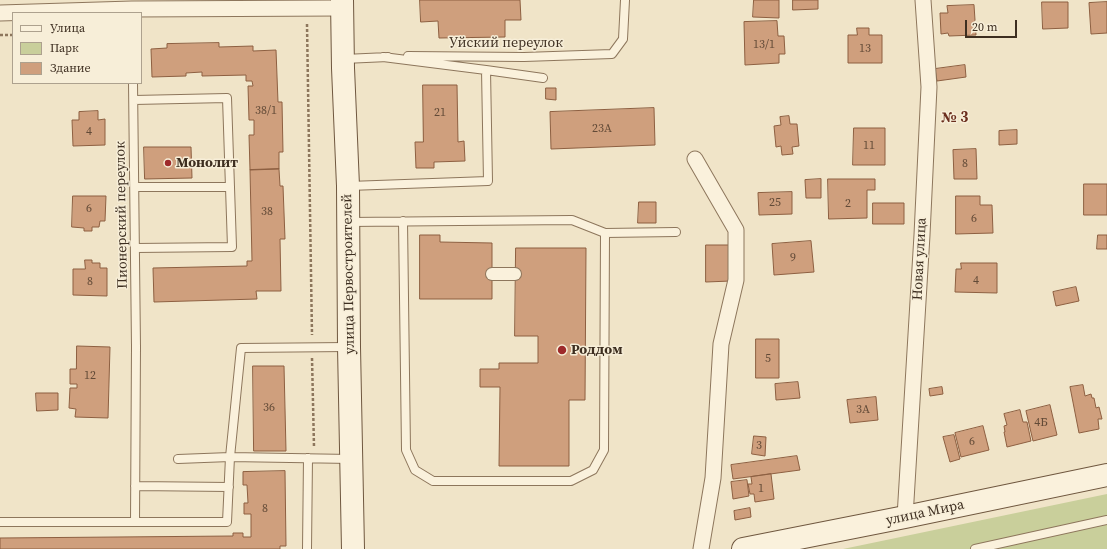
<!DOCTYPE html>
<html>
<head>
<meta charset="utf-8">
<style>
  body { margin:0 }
  #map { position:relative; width:1107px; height:549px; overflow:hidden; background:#f0e4c8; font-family:"Source Serif 4",serif }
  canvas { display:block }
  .legend { position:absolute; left:12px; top:12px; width:130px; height:72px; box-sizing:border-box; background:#f7eed8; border:1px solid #ada18e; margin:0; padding:5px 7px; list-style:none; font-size:12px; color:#3d2e20 }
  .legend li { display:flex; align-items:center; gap:8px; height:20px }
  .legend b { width:20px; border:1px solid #ada18e }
  .scale { position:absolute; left:965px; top:20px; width:52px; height:18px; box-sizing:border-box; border:2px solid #3d2e20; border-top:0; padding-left:5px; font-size:12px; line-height:14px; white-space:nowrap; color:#3d2e20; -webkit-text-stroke:3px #f7eed8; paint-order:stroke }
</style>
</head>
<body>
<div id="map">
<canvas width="1107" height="549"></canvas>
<ul class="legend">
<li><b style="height:5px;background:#faf1dc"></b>Улица</li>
<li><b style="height:11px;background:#c9cf9b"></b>Парк</li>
<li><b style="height:11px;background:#cf9f7d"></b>Здание</li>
</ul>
<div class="scale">20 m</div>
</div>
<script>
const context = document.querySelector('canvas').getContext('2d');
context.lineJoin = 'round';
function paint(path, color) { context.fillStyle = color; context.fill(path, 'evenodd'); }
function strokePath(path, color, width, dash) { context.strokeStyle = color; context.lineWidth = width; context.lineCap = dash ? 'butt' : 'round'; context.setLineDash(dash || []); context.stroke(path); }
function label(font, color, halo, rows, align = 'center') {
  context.font = font + ' "Source Serif 4",serif'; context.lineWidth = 3; context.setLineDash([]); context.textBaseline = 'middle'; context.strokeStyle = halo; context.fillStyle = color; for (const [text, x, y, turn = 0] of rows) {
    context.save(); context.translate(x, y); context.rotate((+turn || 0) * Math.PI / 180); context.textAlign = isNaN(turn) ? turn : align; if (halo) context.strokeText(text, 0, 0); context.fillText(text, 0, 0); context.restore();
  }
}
const green = new Path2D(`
  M1107 494V549H843Z`);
const building = new Path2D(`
  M420 0H520L521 20H505V37L439 38 438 21 421 22Z
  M754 0H779V18L753 17Z
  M793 0H818V9L793 10Z
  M1042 2H1068V28L1043 29Z
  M1107 2V33L1091 34 1089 3Z
  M974 5 976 35 949 36 948 33 941 34 940 13H948L947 6Z
  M777 21 778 36H784L785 54H779V63L745 65 744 22Z
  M857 28H869V35H882V63H848V35H857Z
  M219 43V47L253 46V51L276 50 278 102H282L283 152H279V169L250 170 249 135H254V120H249L248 86H253L252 81H246V75L202 76V72L186 73V76L152 77 151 49 167 48V44Z
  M965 65 966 77 937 81 935 69Z
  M423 85H457L458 142 464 141 465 161 434 162V168H416L415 142H423Z
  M546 88H556V100L546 99Z
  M654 108 655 145 551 149 550 112Z
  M98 111V120L105 119V145L73 146 72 120H79V112Z
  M789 116 790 124H797L799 146 792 147 793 154 782 155 781 146 776 147 774 126 781 125 780 117Z
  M854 128H885V165H853Z
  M1017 130V144L999 145V131Z
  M144 147H191L192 178 145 179Z
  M976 149 977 179H954L953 150Z
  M279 169 280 186H283L285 239H280L281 291H256L257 299 154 302 153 268 247 266V261H252L250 170Z
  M821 179V198H806L805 180Z
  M828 179H875V190H867V218L829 219Z
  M1084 184H1107V215H1084Z
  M792 192V214L759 215 758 193Z
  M73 196H106L105 221H100L99 227H92V231H84V228L72 227Z
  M956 196H980V205H992L993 233 956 234Z
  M639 202H656V223H638Z
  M873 203H904V224H873Z
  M420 235H440V242L492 243V299H420Z
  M1098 235H1107V249H1097Z
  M811 241 814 272 774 275 772 244Z
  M706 245H731V281L706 282Z
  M516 248H586L585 400H569V466H499L500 387H480V369H499V363H538V336H515Z
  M85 260H92V263H100V268H107V296L73 295V269H85Z
  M961 263H997V293L955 292 956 269H961Z
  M1076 287 1079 301 1056 306 1053 292Z
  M756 339H779V378H756Z
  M77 346 110 347 108 418 75 417 76 409 69 408 70 388H77V384H70V369H76Z
  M253 366H284L286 451H254Z
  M798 382 800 398 776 400 775 384Z
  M1083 385 1085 396 1091 394 1092 398H1094L1096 408 1099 407 1102 419H1098L1099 429 1079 433 1070 387Z
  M942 387 943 394 930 396 929 389Z
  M36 393H58V410L37 411Z
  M876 397 878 420 850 423 847 400Z
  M1050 405 1057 435 1033 441 1026 411Z
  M1020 410 1023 422H1027L1031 441 1007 447 1004 432H1005L1004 426 1007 425 1004 414Z
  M983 426 989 450 961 457 955 433Z
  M954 435 960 459 950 462 943 437Z
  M754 436 766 437 765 456 752 454Z
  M797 456 800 470 733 479 731 465Z
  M285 471 286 546H280V549H0V538L233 536V533H243V537H251V514H244V503H248L247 485H243V472Z
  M771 474 774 499 755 502 754 494H750L748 484H752L751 477Z
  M747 480 749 496 733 499 731 482Z
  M750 508 751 517 735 520 734 511Z`);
const path = new Path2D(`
  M307 24 312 335
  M0 35H13
  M312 358 314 447`);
const service = new Path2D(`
  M408 56 524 57 612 54 623 39 625 0
  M344 59 388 57
  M486 70 543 78
  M133 83 136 347 135 522
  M134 100 227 98 232 247 136 248
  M349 186 488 181 486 70 383 57
  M135 187H230
  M403 221 406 450 415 470 433 481H571L593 470 604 450 605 233 676 232
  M348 222 572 220 605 233
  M178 459 230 457 351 459
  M135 486 229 487
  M0 522H227L230 457 241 348 347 347
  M307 549 308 458
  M975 549 1107 520`);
const pedestrian = new Path2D(`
  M492 274H515`);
const minor = new Path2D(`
  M0 13 132 9 342 8
  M695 159 736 230V280L721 344 713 478 701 549
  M905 517 922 235 929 87 923 0`);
const secondary = new Path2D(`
  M342 0 343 68 348 186 349 347 353 549
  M743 549 905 517 1107 475`);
const markers = [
  [168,163,4,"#9e2a2b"],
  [562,350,5,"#9e2a2b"]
];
const numberNames = [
  ["13/1",764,45],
  ["13",865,49],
  ["38/1",266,111],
  ["21",440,113],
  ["23А",602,129],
  ["4",89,132],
  ["11",869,146],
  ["8",965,164],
  ["25",775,203],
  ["2",848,204],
  ["6",89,209],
  ["38",267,212],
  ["6",974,219],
  ["9",793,258],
  ["4",976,281],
  ["8",90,282],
  ["5",768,359],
  ["12",90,376],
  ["36",269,408],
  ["3А",863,410],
  ["4Б",1041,423],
  ["6",972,442],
  ["3",759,446],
  ["1",761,489],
  ["8",265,509]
];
const streetNames = [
  ["Уйский переулок",506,43],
  ["Пионерский переулок",122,215,-91],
  ["Новая улица",920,259,-87],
  ["улица Первостроителей",349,274,-91],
  ["улица Мира",925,513,-12]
];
const poiNames = [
  ["Монолит",176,163],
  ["Роддом",571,350]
];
const neighbourhoodNames = [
  ["№ 3",955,118]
];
paint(green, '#c9cf9b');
paint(building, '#cf9f7d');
strokePath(building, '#8d5f41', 1);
strokePath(service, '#8d765c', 10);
strokePath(pedestrian, '#8d765c', 14);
strokePath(minor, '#8d765c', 17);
strokePath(secondary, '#6f573f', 24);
strokePath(path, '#8d765c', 2.5, [3, 2]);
strokePath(service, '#faf1dc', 8);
strokePath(pedestrian, '#faf1dc', 12);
strokePath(minor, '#faf1dc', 15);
strokePath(secondary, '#faf1dc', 22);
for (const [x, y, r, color] of markers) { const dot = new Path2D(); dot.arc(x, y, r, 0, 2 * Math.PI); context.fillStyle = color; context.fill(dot); strokePath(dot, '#f7eed8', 1.5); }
label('12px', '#624a37', null, numberNames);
label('14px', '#3d2e20', '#f7eed8', streetNames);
label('bold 14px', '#3d2e20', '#f7eed8', poiNames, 'left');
label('bold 15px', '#6b2e1e', '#f7eed8', neighbourhoodNames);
</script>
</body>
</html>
